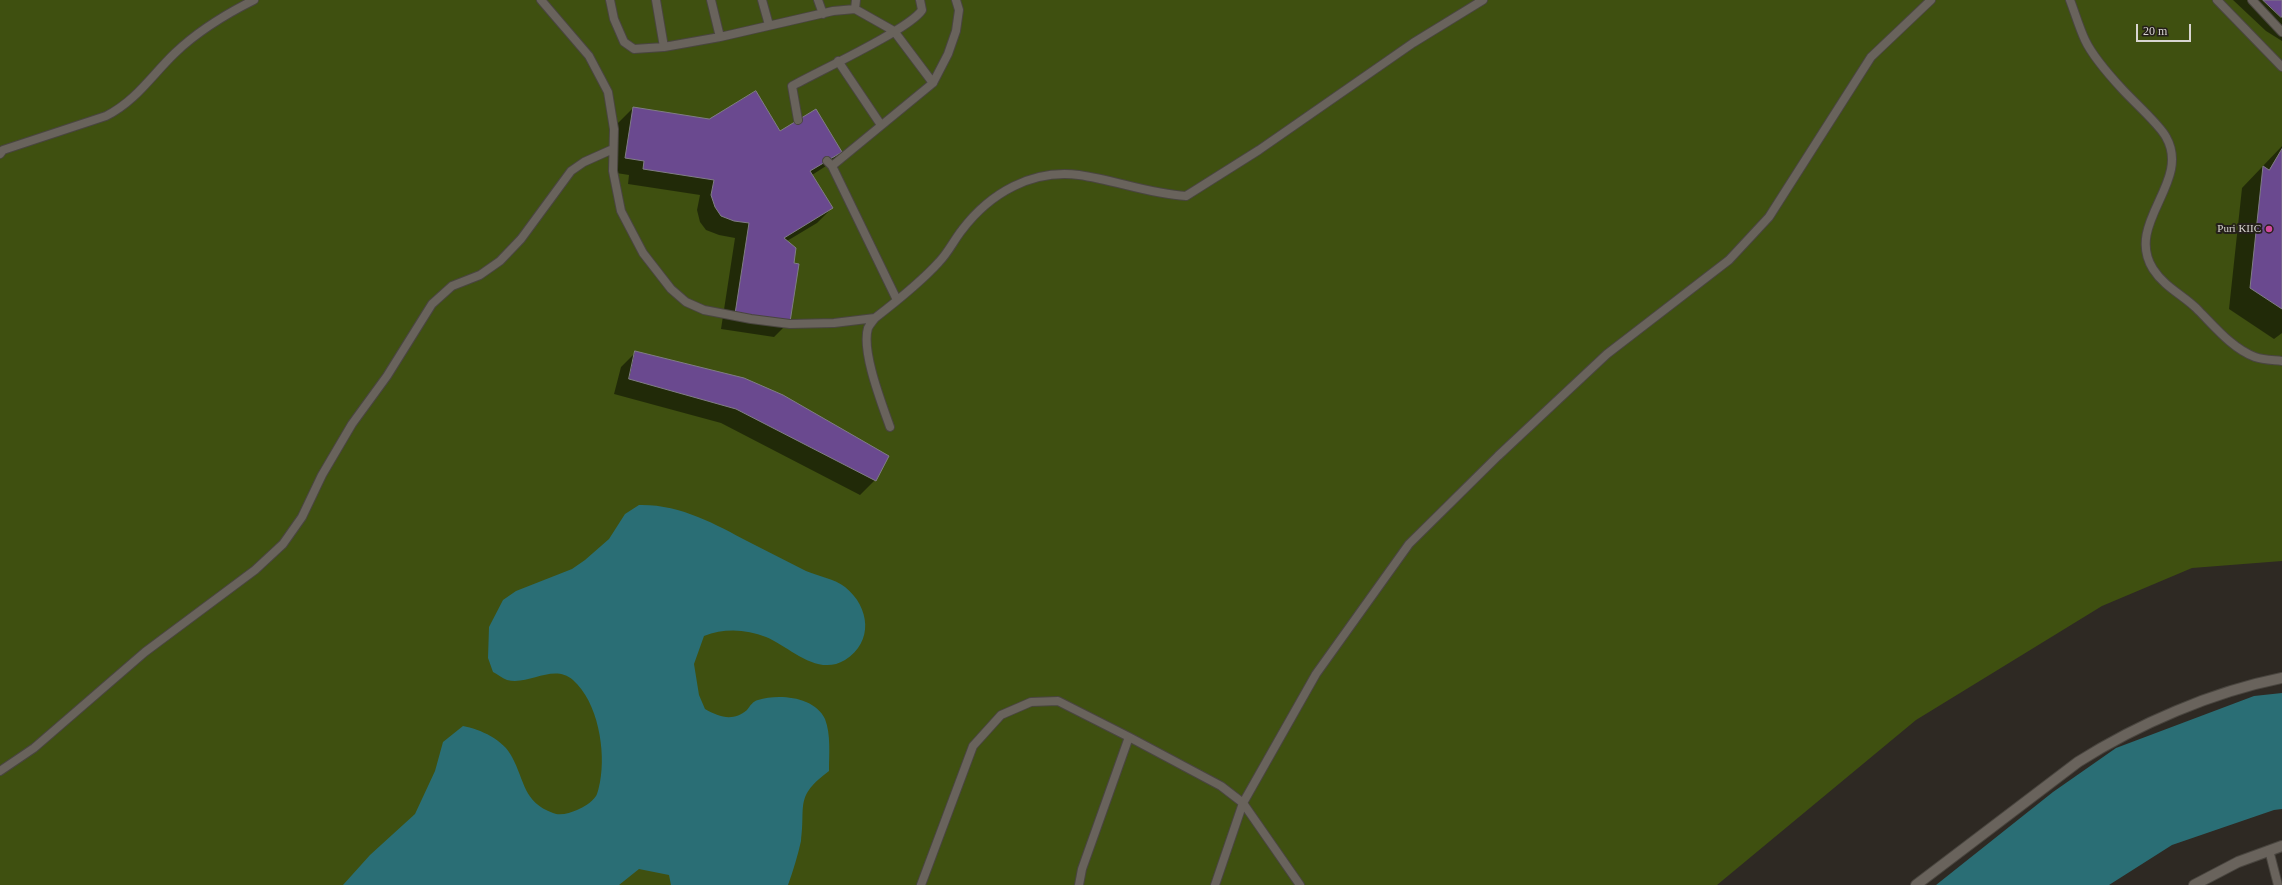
<!DOCTYPE html>
<html>
<head>
<meta charset="utf-8">
<style>
  body { margin:0 }
  #map { position:relative; width:2282px; height:885px; overflow:hidden; background:#2e2923; font-family:"Times New Roman",serif }
  canvas { display:block }
  .scale { position:absolute; left:2136px; top:24px; width:55px; height:18px; box-sizing:border-box; border:2px solid #d8d5d1; border-top:0; padding-left:5px; font-size:12px; line-height:14px; white-space:nowrap; color:#d8d5d1; -webkit-text-stroke:3px #25201a; paint-order:stroke }
</style>
</head>
<body>
<div id="map">
<canvas width="2282" height="885"></canvas>
<div class="scale">20 m</div>
</div>
<script>
const context = document.querySelector('canvas').getContext('2d');
context.lineJoin = 'round';
function paint(path, color) { context.fillStyle = color; context.fill(path, 'evenodd'); }
function strokePath(path, color, width, dash) { context.strokeStyle = color; context.lineWidth = width; context.lineCap = dash ? 'butt' : 'round'; context.setLineDash(dash || []); context.stroke(path); }
function label(font, color, halo, rows, align = 'center') {
  context.font = font + ' "Times New Roman",serif'; context.lineWidth = 4; context.setLineDash([]); context.textBaseline = 'middle'; context.strokeStyle = halo; context.fillStyle = color; for (const [text, x, y, turn = 0] of rows) {
    context.save(); context.translate(x, y); context.rotate((+turn || 0) * Math.PI / 180); context.textAlign = isNaN(turn) ? turn : align; if (halo) context.strokeText(text, 0, 0); context.fillText(text, 0, 0); context.restore();
  }
}
const green = new Path2D(`
  M0 0H2282V561L2192 568 2102 606 1916 720 1717 885H0Z`);
const water = new Path2D(`
  M639 505C680 504 715 524 749 542 768 552 787 561 806 571 818 576 835 579 845 587 870 607 874 642 845 660 817 677 790 647 766 637 746 629 724 628 704 636L694 664 699 695 705 709C719 717 733 722 747 710 750 706 753 701 758 700 778 694 814 696 825 719 831 734 829 755 829 771 794 797 806 805 801 841 798 855 793 871 788 885H671L669 875 639 869 619 885H343L370 855 415 814 435 771 443 742 463 726C480 729 504 740 512 757 525 781 523 802 553 813 560 816 570 813 577 810 584 807 591 803 596 796 598 793 599 786 600 782 606 751 598 702 573 680 553 663 529 686 507 680 502 678 497 674 493 672L488 658 489 627 503 600 516 591 572 569 585 560 609 539 625 514Z
  M2282 693V809L2274 810 2172 845 2109 885H1936L2053 792 2116 748 2254 696Z`);
const shadow = new Path2D(`
  M2233 0H2282V41L2266 31Z
  M633 108 780 132 841 152 826 166 812 175 832 208 817 223 787 241 793 264 789 322 774 337 721 329 735 238 719 235 706 230 700 222 697 210 700 195 628 184 629 175 610 172 618 123Z
  M2282 146V333L2274 339 2229 309 2242 188Z
  M636 352 875 480 860 495 721 423 614 394 621 367Z`);
const building = new Path2D(`
  M2263 0H2282V17H2281Z
  M756 91 780 131 816 109 842 152 810 171 833 208 784 238 796 248 794 263 799 264 790 322 735 314 749 223 734 221 721 216 715 207 711 195 714 180 643 169 644 161 625 158 633 107 709 119Z
  M2282 149V309L2250 288 2263 166 2269 170Z
  M635 351 744 378 783 395 889 456 876 481 736 409 629 379Z`);
const service = new Path2D(`
  M541 0 589 56 608 92 614 129 613 171 621 211 643 253 671 289 686 302 704 310 751 319 790 324 834 323 875 318
  M610 0 614 19 624 42 634 49 664 47 720 37 833 11 855 9 894 31 933 83
  M656 0 664 47
  M711 0 720 37
  M762 0 769 25
  M818 0 823 14
  M2070 0C2075 13 2079 27 2085 40 2093 57 2110 76 2123 90 2134 102 2160 125 2166 137 2192 182 2124 223 2153 269 2165 288 2185 296 2199 311 2215 327 2233 349 2255 357 2263 360 2274 360 2282 361
  M2217 0 2282 67
  M2252 0 2282 32
  M855 9 856 0
  M838 61 881 125
  M798 120 792 86C817 72 910 29 922 10L920 0
  M0 154 3 150 106 116C136 101 152 75 175 53 198 31 226 14 254 0
  M827 161 832 166 897 300
  M832 166 933 83 948 54 956 31 959 10 956 0
  M890 427C882 404 861 351 868 328 870 324 873 321 875 318 897 301 920 283 939 262 948 253 954 240 962 230 990 193 1032 169 1079 175 1115 180 1149 194 1186 196L1259 150 1413 43 1483 0
  M0 771 34 748 145 652 255 570 283 544 302 517 322 475 352 424 387 376 432 304 452 286 480 275 500 261 521 239 571 171 584 162 613 149
  M2269 850 2278 885
  M921 885 973 746 1001 715 1031 702 1058 701 1129 737 1221 786 1243 803 1300 885
  M1079 885 1082 869 1129 737
  M1215 885 1243 803 1316 674 1409 544 1498 456 1607 354 1729 260 1769 217 1871 57 1931 0`);
const minor = new Path2D(`
  M1916 885 2078 762C2138 724 2212 692 2282 678`);
const secondary = new Path2D(`
  M2194 885 2238 862 2282 846`);
const markers = [
  [2269,229,4,"#d1479c"]
];
const poiNames = [
  ["Puri KIIC",2261,229]
];
paint(green, '#3f5010');
paint(water, '#2a6e75');
paint(shadow, '#0007');
paint(building, '#6a498f');
strokePath(building, '#807d85', 1);
strokePath(service, '#49453f', 10);
strokePath(minor, '#49453f', 12);
strokePath(secondary, '#49453f', 12);
strokePath(service, '#69635c', 8);
strokePath(minor, '#69635c', 10);
strokePath(secondary, '#69635c', 10);
for (const [x, y, r, color] of markers) { const dot = new Path2D(); dot.arc(x, y, r, 0, 2 * Math.PI); context.fillStyle = color; context.fill(dot); strokePath(dot, '#25201a', 1.5); }
label('11px', '#d8d5d1', '#25201a', poiNames, 'right');
</script>
</body>
</html>
